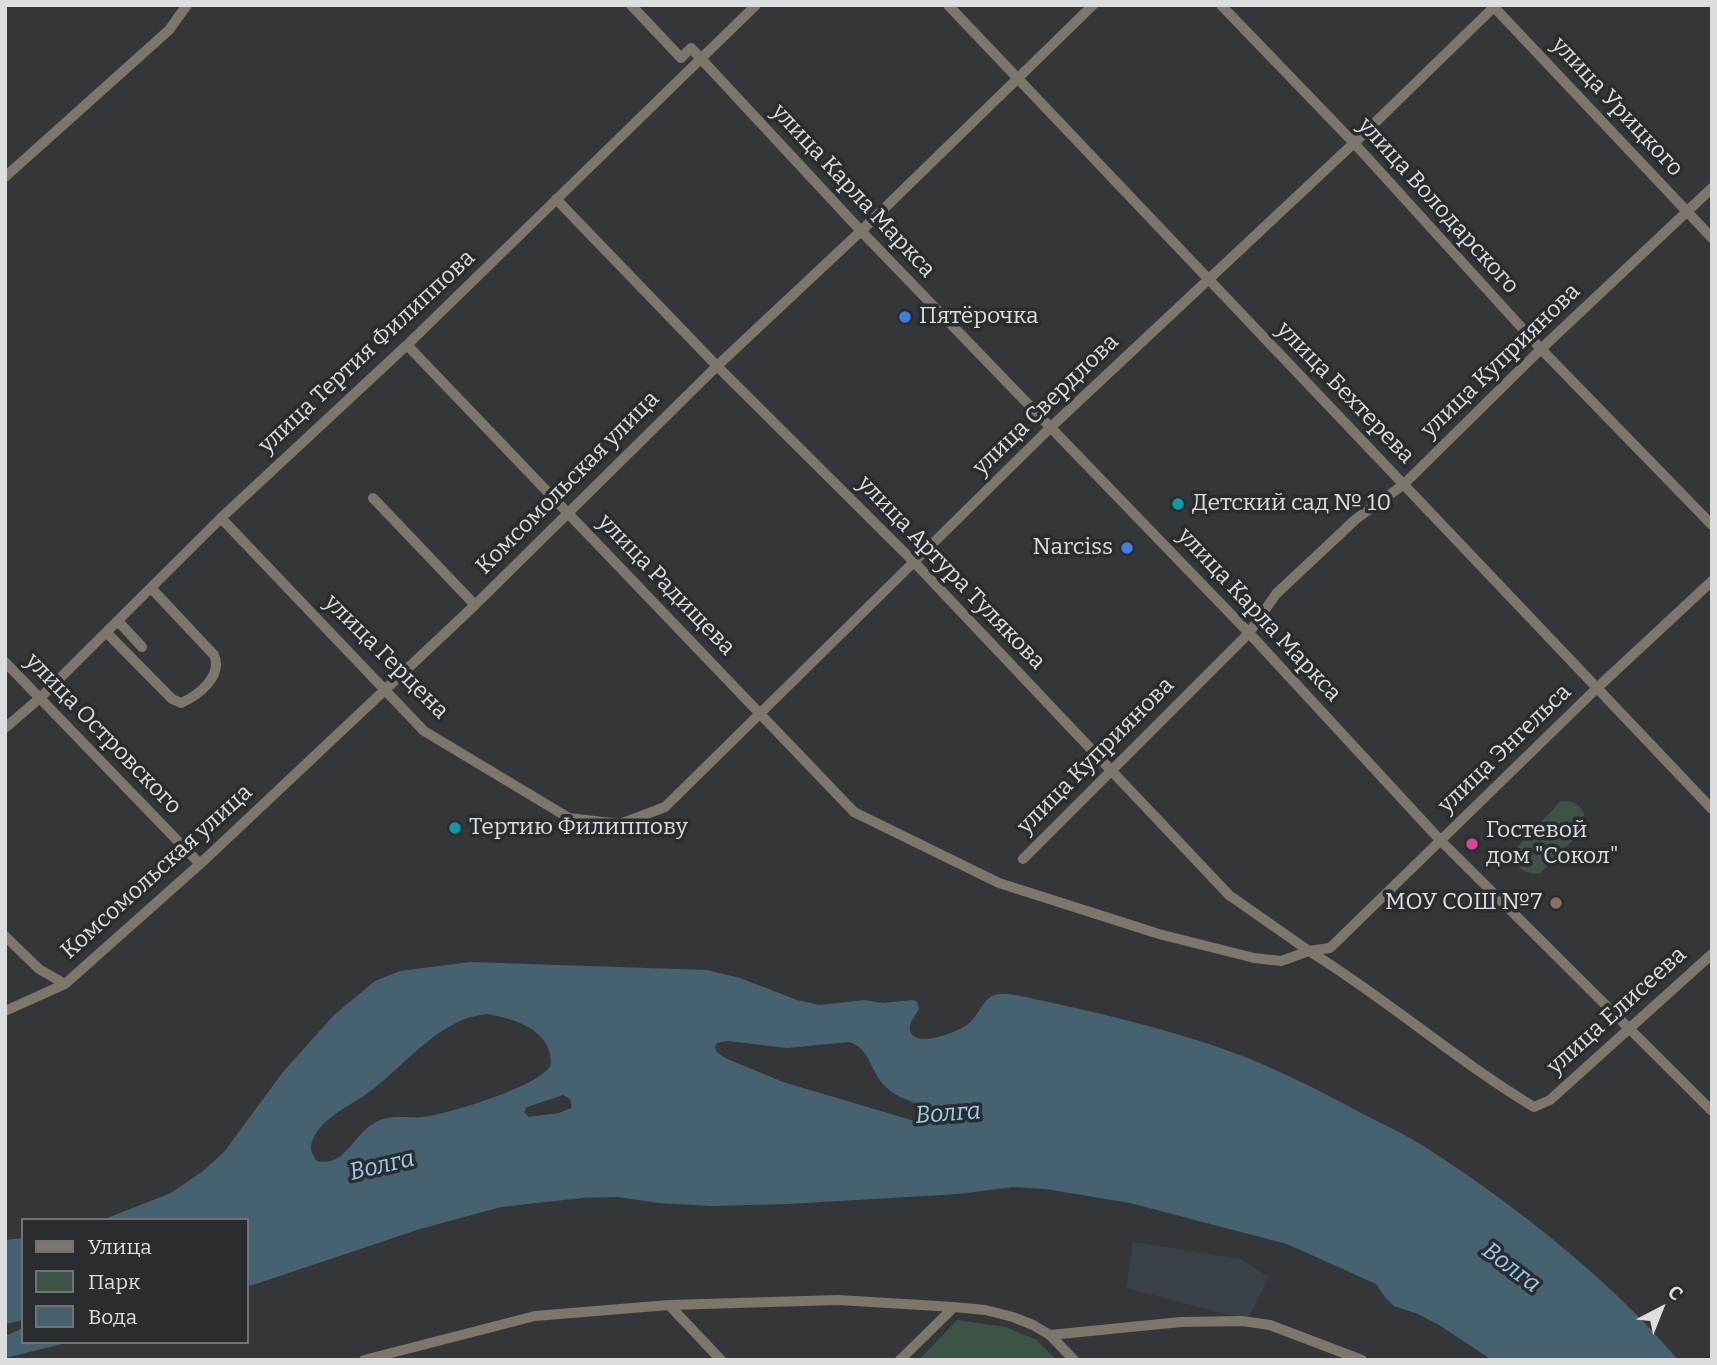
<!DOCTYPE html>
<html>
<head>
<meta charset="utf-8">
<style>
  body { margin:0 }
  #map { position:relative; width:1717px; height:1365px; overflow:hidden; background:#34363a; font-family:Bitter,serif }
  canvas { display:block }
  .frame { position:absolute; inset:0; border:7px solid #dbdddf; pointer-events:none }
  .legend { position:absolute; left:21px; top:1218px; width:228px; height:126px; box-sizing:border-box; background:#2a2c30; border:2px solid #717376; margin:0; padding:9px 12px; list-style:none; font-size:21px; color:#dbdddf }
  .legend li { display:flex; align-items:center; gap:14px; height:35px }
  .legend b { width:35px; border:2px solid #717376 }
  .north { position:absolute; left:1626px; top:1274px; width:70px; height:70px; -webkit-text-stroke:5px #2a2c30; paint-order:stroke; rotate:42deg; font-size:19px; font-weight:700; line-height:28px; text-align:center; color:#dbdddf }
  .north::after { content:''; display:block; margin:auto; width:24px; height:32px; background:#dbdddf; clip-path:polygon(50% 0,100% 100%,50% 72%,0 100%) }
</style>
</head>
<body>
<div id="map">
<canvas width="1717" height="1365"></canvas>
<div class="frame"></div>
<ul class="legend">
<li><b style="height:9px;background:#7c766b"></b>Улица</li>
<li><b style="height:19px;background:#3c5445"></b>Парк</li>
<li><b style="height:19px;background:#466270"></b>Вода</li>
</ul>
<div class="north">С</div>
</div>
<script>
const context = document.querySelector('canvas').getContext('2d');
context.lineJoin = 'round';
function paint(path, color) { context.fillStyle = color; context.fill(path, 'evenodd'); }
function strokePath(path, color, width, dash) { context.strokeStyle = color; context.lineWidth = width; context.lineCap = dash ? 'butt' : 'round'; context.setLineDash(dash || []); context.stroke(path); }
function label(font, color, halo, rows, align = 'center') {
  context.font = font + ' Bitter,serif'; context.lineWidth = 7; context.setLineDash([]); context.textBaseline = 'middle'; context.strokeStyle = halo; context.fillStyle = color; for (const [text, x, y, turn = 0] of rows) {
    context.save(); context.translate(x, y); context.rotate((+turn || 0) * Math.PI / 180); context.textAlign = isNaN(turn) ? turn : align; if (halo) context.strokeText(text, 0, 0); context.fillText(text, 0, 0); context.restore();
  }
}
const built = new Path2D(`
  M1133 1242 1241 1259 1269 1277 1248 1319 1210 1310 1126 1288Z`);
const green = new Path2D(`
  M1561 801C1579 800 1588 811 1584 829L1541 873C1523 876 1512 866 1516 848Z
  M957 1320 1005 1327 1037 1340 1056 1360H919Z`);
const water = new Path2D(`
  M470 962 707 970 740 978 797 1000 819 1005 865 1000 883 1003 913 1000 917 1002 919 1009C916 1015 909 1022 910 1029 911 1050 959 1032 968 1024 977 1017 981 1005 989 998 997 992 1007 994 1016 995 1090 1011 1165 1027 1237 1054 1277 1069 1314 1088 1352 1108 1375 1121 1400 1131 1422 1145 1511 1202 1610 1279 1678 1360H1492L1439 1325 1418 1314 1394 1306 1385 1297 1376 1284 1287 1244 1130 1203 1045 1189 1013 1187 958 1194 788 1204 711 1206 659 1203 618 1197 582 1198 501 1207 420 1229 247 1287V1220H102L171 1193 203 1171 224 1152 283 1072 334 1015 375 981 400 971ZM487 1014C510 1018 540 1026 549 1050 550 1055 552 1061 550 1066 540 1086 446 1115 422 1117 408 1118 394 1115 380 1120 353 1131 347 1168 317 1161 310 1152 309 1147 314 1137 325 1115 354 1104 372 1090 400 1068 424 1039 456 1023 466 1017 476 1016 487 1014ZM728 1041 787 1048 849 1042C870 1048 870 1070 883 1084 898 1101 917 1100 932 1113V1116L920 1122 911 1120 783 1082 725 1058 717 1052 715 1047 717 1043ZM563 1095C569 1098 573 1101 571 1108L559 1113 529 1117 524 1112 527 1107Z
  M23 1238V1320L5 1324V1240Z
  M23 1328V1342H70L5 1358V1336Z`);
const minor = new Path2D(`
  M631 5 681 58 691 48 861 231 1249 633 1441 841 1712 1111
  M948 5 1712 809
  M1221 5 1354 143 1541 349 1712 525
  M1492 5 1712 238
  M5 177 169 30 187 5
  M556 199 717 366 915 563 1229 895 1309 951 1330 948 1597 688 1712 581
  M407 345 854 812 999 883 1159 934 1254 958 1281 961 1309 951C1387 999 1456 1060 1534 1107L1550 1100 1712 954
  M373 498 475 605
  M221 518 424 731 569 818 620 824 665 807 1051 427 1354 143 1496 5
  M118 621 142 647
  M107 633 172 699 181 703C199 695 223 676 214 655L151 588
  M5 662 200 864
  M5 728 41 697 221 518 407 345 756 5
  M1023 859 1249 633 1276 594 1356 519 1403 485 1541 349 1712 188
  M5 936 39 969 65 984
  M5 1011 65 984 200 864 475 605 717 366 861 231 1093 5
  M669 1305 721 1360
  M1050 1335 1181 1322 1242 1321 1270 1325 1362 1360
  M364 1360 535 1316 669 1305 838 1300 954 1307 985 1310 1013 1317 1033 1325 1050 1335 1074 1360
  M900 1360 954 1307`);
const markers = [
  [905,317,7,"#3f7fe0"],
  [1178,504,7,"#0f9aa8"],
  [1127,548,7,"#3f7fe0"],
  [455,828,7,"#0f9aa8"],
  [1472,844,7,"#d1479c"],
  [1556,903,7,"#8d6e63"]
];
const streetNames = [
  ["улица Урицкого",1617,107,47],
  ["улица Карла Маркса",853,191,47],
  ["улица Володарского",1438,206,48],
  ["улица Тертия Филиппова",367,352,-43],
  ["улица Куприянова",1501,361,-44],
  ["улица Бехтерева",1345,393,46],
  ["улица Свердлова",1046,405,-44],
  ["Комсомольская улица",568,483,-45],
  ["улица Артура Тулякова",951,573,46],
  ["улица Радищева",666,585,46],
  ["улица Карла Маркса",1259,615,47],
  ["улица Герцена",386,657,45],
  ["улица Островского",103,734,46],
  ["улица Энгельса",1505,749,-44],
  ["улица Куприянова",1096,756,-45],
  ["Комсомольская улица",157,872,-42],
  ["улица Елисеева",1617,1011,-42]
];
const poiNames = [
  ["Пятёрочка",919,317],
  ["Детский сад № 10",1192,504],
  ["Narciss",1113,548,"right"],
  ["Тертию Филиппову",469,828],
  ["Гостевой",1486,831],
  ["дом \"Сокол\"",1486,857],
  ["МОУ СОШ №7",1542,903,"right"]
];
const waterNames = [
  ["Волга",948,1114,-4],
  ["Волга",382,1166,-13],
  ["Волга",1511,1268,37]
];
paint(built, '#3a4048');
paint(green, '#3c5445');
paint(water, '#466270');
strokePath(minor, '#7c766b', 10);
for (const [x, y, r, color] of markers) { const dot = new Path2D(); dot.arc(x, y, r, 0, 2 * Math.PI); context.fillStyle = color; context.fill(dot); strokePath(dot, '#2a2c30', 2.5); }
label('23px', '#dbdddf', '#2a2c30', streetNames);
label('23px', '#dbdddf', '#2a2c30', poiNames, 'left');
label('italic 24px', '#96cdeb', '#2a2c30', waterNames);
</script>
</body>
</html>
